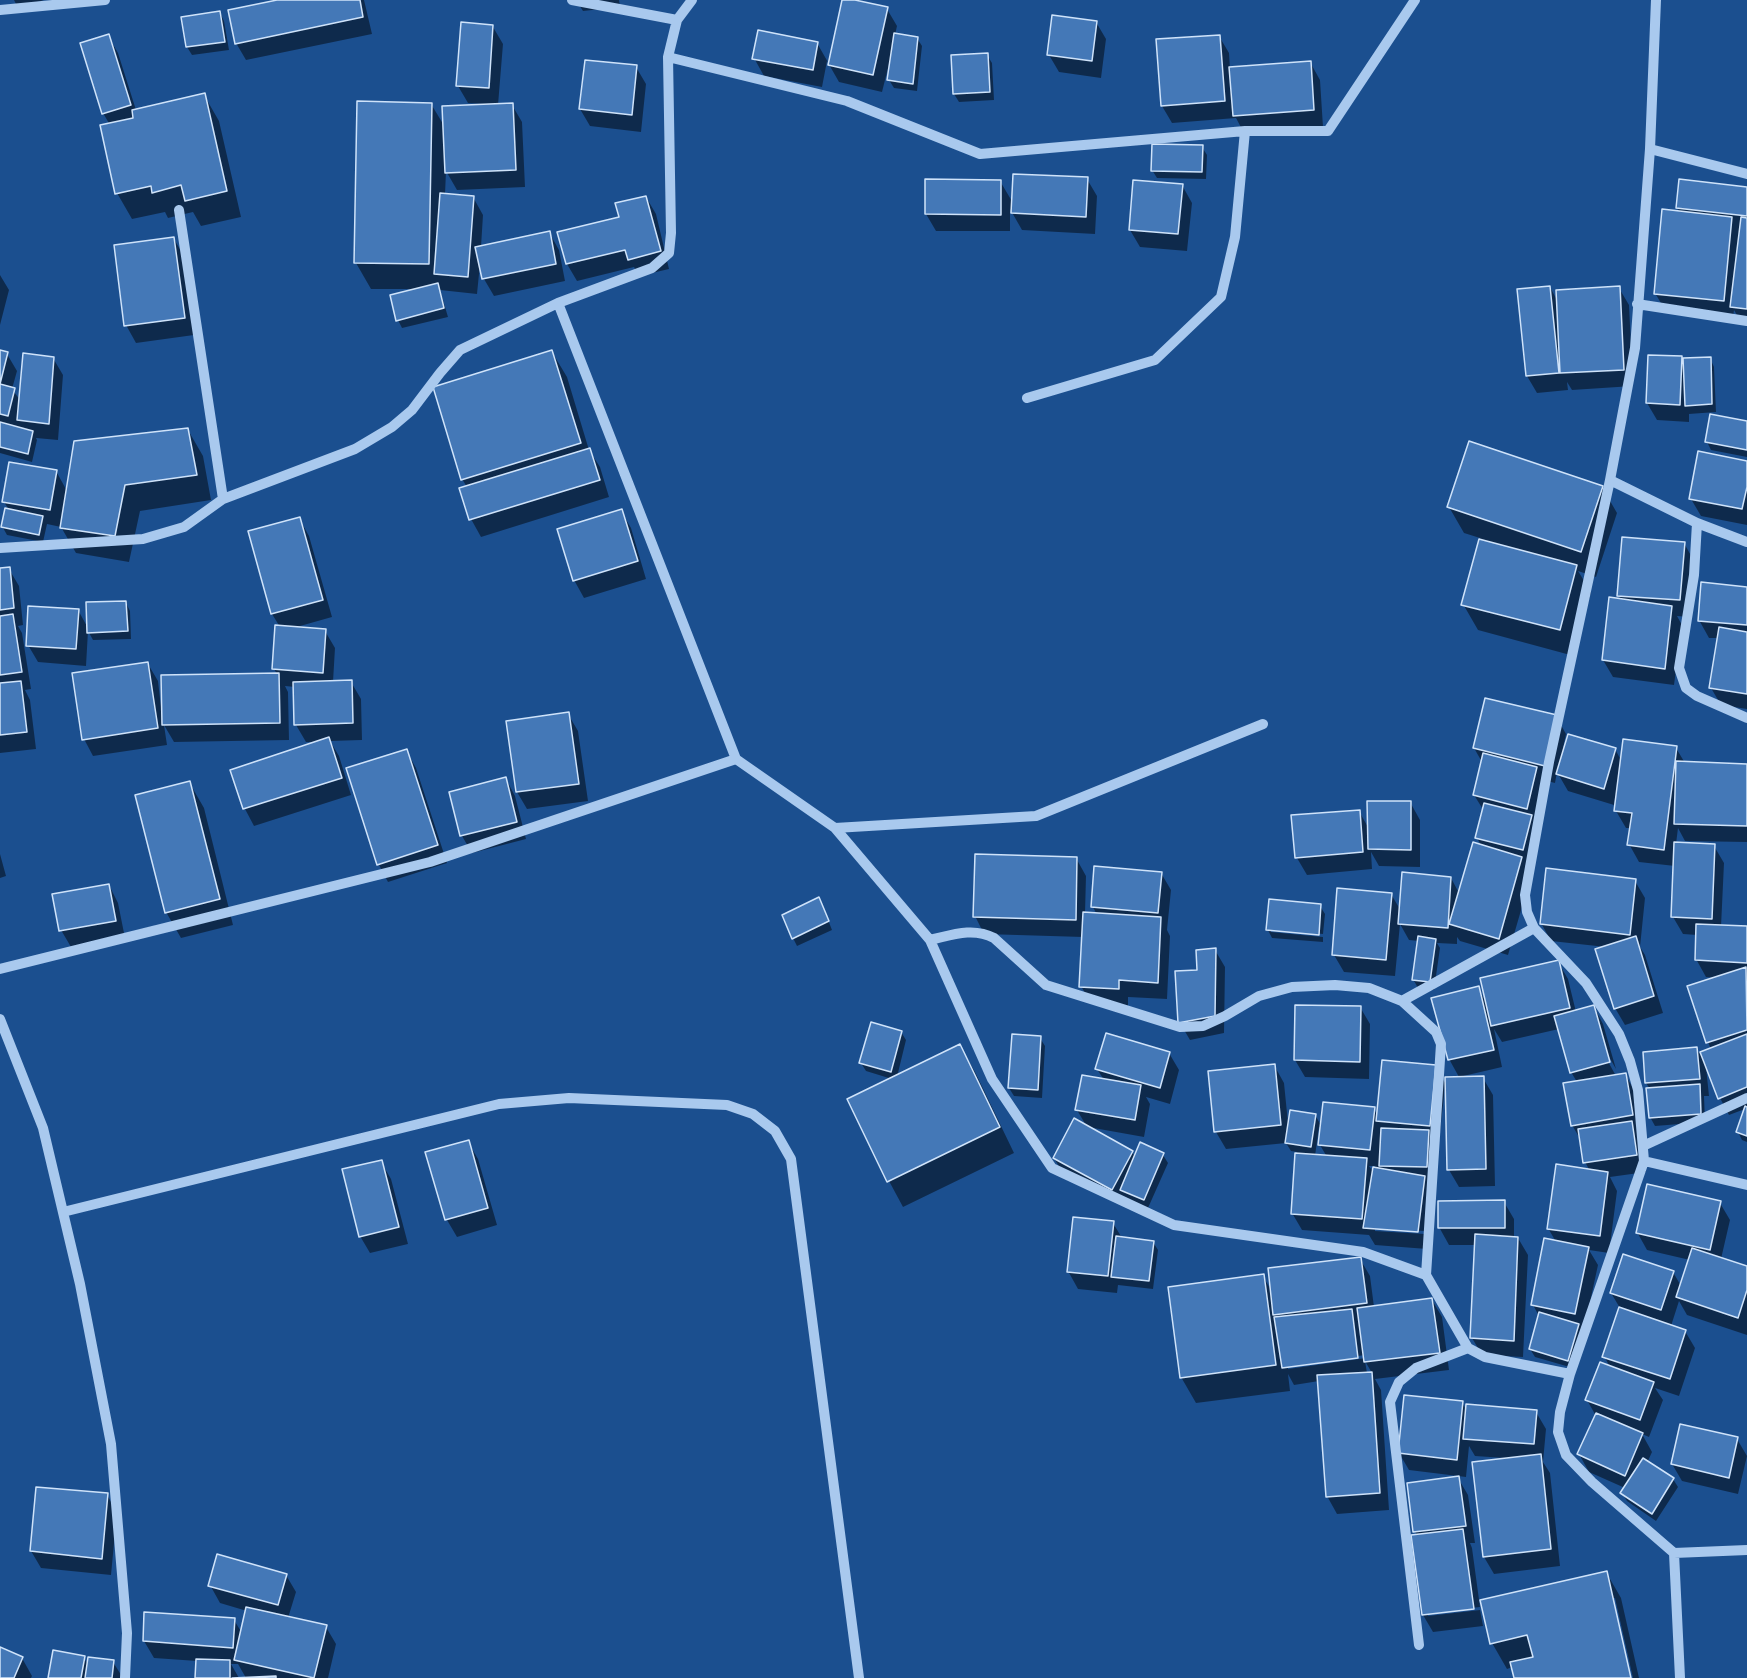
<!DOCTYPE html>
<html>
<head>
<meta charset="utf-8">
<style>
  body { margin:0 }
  canvas { display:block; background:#1b4f8f }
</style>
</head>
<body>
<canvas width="1747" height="1678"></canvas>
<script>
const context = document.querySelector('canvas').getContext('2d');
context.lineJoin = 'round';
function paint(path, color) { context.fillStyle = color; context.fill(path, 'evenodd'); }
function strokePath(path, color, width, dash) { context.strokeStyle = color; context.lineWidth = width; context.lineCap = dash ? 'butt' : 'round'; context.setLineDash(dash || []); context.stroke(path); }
const shadow = new Path2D(`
  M14 0H44L18 8Z
  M284 0H364L372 34 246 60 236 43Z
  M576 0H619L620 7 583 11Z
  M843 0 887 9 897 26 895 35 917 38 922 46 917 91 894 88 889 80 891 64H889L882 92 839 82 827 61 822 87 764 76 754 58 817 43 829 64Z
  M220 13 224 21 229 50 192 55 187 47 183 18Z
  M1096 22 1106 39 1101 78 1059 72 1049 55Z
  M493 27 503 44 498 105H512L522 122 525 187 457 190 446 171 445 195 473 197 483 215 481 247 549 232 559 250 565 281 494 296 484 279 480 264 477 294 440 290 448 317 402 328 398 320 415 289H371L356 263 431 104 445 127 483 106V104L468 103 458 86Z
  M108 36 118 53 136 110 204 95 219 121 241 217 201 226 193 212 168 218 165 212 132 219 117 193 110 125 103 113Z
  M1219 36 1229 53 1230 69 1310 62 1320 80 1323 127 1244 133 1236 118 1172 123 1162 106Z
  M987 55 992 63 994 100 959 102 954 94 952 57Z
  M636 67 646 84 641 132 590 126 580 109Z
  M1202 147 1207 155 1206 179 1157 178 1152 170Z
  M1087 179 1097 196 1095 234 1022 230 1010 209V231H936L926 214 1000 181 1013 203Z
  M1182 185 1192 203 1187 251 1140 247 1130 230Z
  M1747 188V325L1742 324 1734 310 1733 317 1665 310 1655 293 1680 213 1677 207Z
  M646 197 656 214 669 269 639 276 634 267 577 281 567 264 559 233 620 218Z
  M174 239 184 256 194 335 136 343 126 325Z
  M0 275 9 290 0 325Z
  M1550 287 1558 302 1619 288 1629 305 1633 386 1572 390 1567 382 1568 390 1537 393 1527 376Z
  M0 352 7 354 17 371 12 389 20 400 53 358 63 375 58 440 36 438 37 440 32 462 0 453Z
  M552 352 567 377 589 450 600 467 609 497 481 537 471 519 467 487 462 479Z
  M1649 357 1681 358 1685 364 1710 358 1714 367 1716 412 1689 414V422L1657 420 1647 403Z
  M1747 422V457L1711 450 1707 442Z
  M188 430 203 456 211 500 140 511 129 562 76 553 61 527 47 524 43 542 7 535 2 526 9 510 4 502 56 471 67 491Z
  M1747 462V525L1701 516 1691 499Z
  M1602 487 1617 513 1596 577 1578 571 1591 592 1574 656 1478 630 1463 604 1480 538 1464 533 1449 507Z
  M621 511 631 528 646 579 584 598 574 580Z
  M299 518 309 536 332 617 293 628 325 631 335 648 333 682H351L361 699 362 740 330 741 339 756 351 795 254 826 245 809 232 771 318 742H306L296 725 295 687 285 686 288 692 289 740 174 742 164 725 167 745 93 756 84 739 148 664 158 681 161 707 277 674 274 669 280 627 272 614 249 532Z
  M1684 543 1694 561 1689 617 1677 616 1682 625 1674 685 1613 677 1603 660 1621 600 1618 595Z
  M9 569 19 586 23 625 18 626 22 633 31 689 25 690 30 700 36 749 0 753V570Z
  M1747 588V709L1721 705 1711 688 1718 638H1709L1699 620Z
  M126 603 130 611 131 639 93 640 88 631 86 666 38 662 28 645 78 610 88 628Z
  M568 714 578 731 588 801 527 809 517 792 507 722Z
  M1556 716 1566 734 1563 748H1566L1615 749 1622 762 1676 748 1685 763 1747 765V842L1685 841 1678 828 1676 844 1714 846 1724 863 1721 927 1747 928V1142L1742 1140 1738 1132 1745 1109 1729 1115 1720 1098 1706 1067 1709 1096H1704L1705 1122 1655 1126 1650 1117V1089L1646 1083 1696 1049 1700 1054 1711 1050 1689 987 1718 978 1706 977 1696 959 1697 935 1683 934 1673 917 1675 866 1639 862 1629 844 1631 828H1626L1616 811 1617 799H1615L1614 805 1568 791 1557 772 1555 783 1543 780 1533 867 1525 865 1531 876 1508 955 1460 941 1457 937V944L1437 943 1440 948 1434 990 1418 988 1413 979 1419 941 1409 940 1400 924 1395 976 1344 972 1334 955 1391 894 1401 911 1451 878 1459 893 1482 847 1477 838 1484 811 1474 795 1482 762 1474 748Z
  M406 750 416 768 447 863 388 882 379 865 348 769Z
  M506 779 515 796 526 839 472 853 462 836Z
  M189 782 204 808 233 925 181 938 166 912Z
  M1410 802 1420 820V867L1379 866 1371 852 1372 869 1307 875 1297 858 1359 811 1369 829Z
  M0 854 6 876 0 878Z
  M1076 858 1086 876 1085 914 1097 915 1093 907 1161 873 1171 890 1167 930 1170 936 1167 999 1128 997V1006L1091 1004 1081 986 1083 937 984 934 975 916Z
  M1635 881 1645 898 1640 947 1645 955 1663 1013 1625 1025 1615 1008 1606 947 1551 941 1541 923Z
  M109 885 118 903 125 938 71 947 61 930Z
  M1320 906 1325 914 1323 934 1271 929V932L1323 937V942L1272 938 1268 930Z
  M823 907 832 930 797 946 793 938Z
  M1215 950 1225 967 1224 1033 1190 1040 1180 1023 1199 972Z
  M1558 962 1568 979 1576 1012 1594 1007 1603 1024 1616 1069 1608 1055 1605 1056 1616 1076 1625 1074 1635 1092 1646 1172 1610 1177 1617 1191 1609 1253 1589 1250 1598 1265 1584 1330 1573 1368 1535 1357 1530 1349 1539 1316 1533 1305 1556 1242 1548 1228 1590 1171 1585 1162 1582 1142 1572 1125 1577 1082 1571 1072 1559 1029 1502 1042 1494 1029 1502 1067 1459 1077 1449 1059 1478 988 1486 1002Z
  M1296 1006 1360 1007 1370 1024 1369 1079 1305 1077 1295 1060Z
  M901 1032 906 1040 897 1077 960 1046 975 1072 1014 1153 903 1207 889 1181 892 1079 866 1071 861 1063Z
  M1040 1038 1045 1046 1042 1098 1014 1096 1009 1088Z
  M1169 1053 1179 1070 1170 1104 1146 1097 1150 1104 1144 1137 1088 1127 1132 1152 1135 1157 1141 1144 1163 1155 1168 1163 1148 1208 1064 1175 1054 1158 1087 1127 1077 1110 1104 1080 1097 1069Z
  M1274 1065 1284 1083 1288 1123 1315 1115 1322 1127 1374 1109 1378 1116 1435 1066 1447 1086 1483 1078 1493 1095 1495 1186 1459 1187 1449 1170 1447 1087H1445L1427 1249 1375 1245 1369 1235 1302 1230 1292 1213 1297 1152 1291 1151 1286 1143 1226 1149 1216 1132ZM1319 1127 1322 1128 1320 1145 1327 1157 1315 1156ZM1369 1166H1375L1374 1173ZM1375 1228 1425 1231V1234L1375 1231Z
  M468 1142 478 1159 497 1225 457 1237 447 1220 427 1153Z
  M381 1162 391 1179 408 1244 370 1253 360 1236Z
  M1504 1202 1514 1219V1238H1518L1528 1255 1523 1357 1482 1355 1472 1338 1476 1245H1449L1439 1227Z
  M1720 1203 1730 1220 1721 1259 1747 1268V1335L1687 1315 1679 1301 1671 1326 1685 1331 1695 1348 1679 1396 1655 1388 1663 1400 1649 1437 1642 1434 1652 1452 1647 1463 1673 1479 1678 1487 1656 1521 1627 1501 1622 1493 1625 1488 1589 1472 1579 1454 1596 1416 1587 1400 1610 1367 1604 1356 1620 1308 1611 1293 1673 1272 1681 1286 1690 1260 1647 1250 1637 1232Z
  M1113 1223 1122 1238 1153 1242 1158 1250 1153 1289 1118 1285 1117 1293 1078 1289 1068 1271Z
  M1360 1259 1370 1276 1374 1307 1432 1300 1442 1317 1449 1370 1375 1379 1381 1390 1389 1510 1337 1514 1327 1496 1319 1381 1294 1385 1288 1374 1290 1391 1196 1403 1181 1377 1263 1276 1272 1292ZM1365 1355 1366 1358 1288 1369V1366ZM1365 1361 1372 1373H1367Z
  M1462 1402 1467 1412H1536L1546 1429 1543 1462 1550 1473 1560 1566 1494 1574 1484 1557 1505 1458 1475 1456 1469 1446 1466 1477 1409 1470 1399 1453Z
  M1737 1439 1747 1456 1738 1494 1682 1481 1672 1464Z
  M1458 1478 1468 1495 1475 1543H1470L1472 1548 1480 1607 1428 1613V1616L1480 1610 1483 1626 1433 1632 1423 1615 1413 1536H1417L1415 1531Z
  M107 1495 117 1512 111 1575 41 1568 31 1551Z
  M1606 1572 1621 1598 1639 1678H1633L1615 1598H1612L1630 1678H1515L1513 1667 1507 1669 1492 1643Z
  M286 1575 296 1592 288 1618 326 1627 336 1644 328 1678H246L238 1664H231L239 1678H196L197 1661 154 1658 144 1641 234 1620 242 1633 247 1611 220 1603 210 1585Z
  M0 1649 22 1658 32 1676 31 1678H0Z
  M84 1658 88 1665 113 1662 123 1678H50Z`);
const building = new Path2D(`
  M277 0H360L363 17 235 44 228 10Z
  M842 0H855L888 7 873 75 828 65Z
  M220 11 225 42 186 47 181 17Z
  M1052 15 1097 21 1092 61 1047 55Z
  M461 22 493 25 489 88 456 86Z
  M758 30 818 42 813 70 752 59Z
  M894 33 918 37 913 84 887 80Z
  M109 34 131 105 102 114 80 43Z
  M1220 35 1225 101 1161 106 1156 39Z
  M988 53 990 92 953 94 951 55Z
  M585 60 637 65 632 115 579 109Z
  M1311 61 1314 110 1233 116 1229 67Z
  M205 93 227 191 185 201 181 185 152 193 151 186 115 194 100 125 133 118 132 110Z
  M357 101 432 103 429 264 354 263Z
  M513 103 516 170 445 173 442 106Z
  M1152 144 1203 145 1202 172 1151 171Z
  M1013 174 1088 177 1086 217 1011 213Z
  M925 179 1001 180V215L925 214Z
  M1679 179 1747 187V216L1676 208Z
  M1133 180 1183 184 1178 234 1129 230Z
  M440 193 474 196 468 277 434 274Z
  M646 196 661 251 628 260 625 250 566 264 557 232 619 217 615 203Z
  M1662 209 1732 217 1724 301 1654 294Z
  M1741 217 1747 218V309L1730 307Z
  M550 231 556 264 482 279 475 247Z
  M174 237 185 318 124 326 114 245Z
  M438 283 444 308 396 321 390 295Z
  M1550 286 1559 373 1526 376 1517 289Z
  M1620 286 1624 370 1560 373 1556 290Z
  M0 350 8 352 0 384 15 388 8 416 0 414Z
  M552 350 581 443 461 480 433 387Z
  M23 353 54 357 49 424 17 420Z
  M1648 355 1682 356 1680 405 1646 403Z
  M1711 357 1712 404 1685 406 1683 358Z
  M1710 414 1747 421V450L1705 442Z
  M0 422 33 431 28 454 0 447Z
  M188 428 197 475 125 485 115 536 60 528 74 441Z
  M1469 441 1603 486 1581 552 1447 507Z
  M590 448 600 480 469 520 459 488Z
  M1698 451 1747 461V487L1742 509 1689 499Z
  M9 462 57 470 50 510 2 502Z
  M5 508 43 516 39 535 1 527Z
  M622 509 638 561 573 581 557 529Z
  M300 517 323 600 271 614 248 531Z
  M1622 537 1685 542 1680 600 1617 596Z
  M1479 539 1577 565 1560 630 1461 605Z
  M10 567 14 608 0 610V568Z
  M1701 582 1747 587V625L1698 621Z
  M1609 597 1672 606 1665 669 1602 660Z
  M126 601 128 631 87 633 86 602Z
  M28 606 79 609 76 649 26 646Z
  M13 614 22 672 0 675V616Z
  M275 625 326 629 323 673 272 669Z
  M1719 627 1747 632V694L1709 688Z
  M148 662 158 728 82 740 72 673Z
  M279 673 280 723 162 725 161 675Z
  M352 680 353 723 294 725 293 682Z
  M21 681 27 732 0 735V683Z
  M1485 698 1557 715 1545 766 1473 748Z
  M569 712 579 784 516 792 506 721Z
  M1568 734 1616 748 1604 789 1556 774Z
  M329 737 342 778 243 809 230 770Z
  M1623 739 1677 746 1664 850 1627 845 1632 813 1614 811Z
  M407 749 438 845 377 865 346 768Z
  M1483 753 1537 767 1527 809 1473 795Z
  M1676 761 1747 764V826L1674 824Z
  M506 777 517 822 460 836 449 792Z
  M190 781 220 899 165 913 135 795Z
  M1367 801H1411V850L1368 849Z
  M1484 803 1532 815 1523 850 1475 838Z
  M1360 810 1363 852 1295 858 1291 815Z
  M1473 842 1522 857 1499 939 1449 924Z
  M1674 842 1715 844 1712 919 1671 917Z
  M975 854 1077 857 1076 920 973 917Z
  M1094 866 1162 872 1158 913 1091 907Z
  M1546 868 1636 879 1630 935 1540 924Z
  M1402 872 1451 877 1448 928 1398 924Z
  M109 884 116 921 59 931 52 894Z
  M1337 888 1392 893 1386 960 1332 955Z
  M819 897 829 921 792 939 782 915Z
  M1269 899 1321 904 1319 935 1266 930Z
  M1083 912 1161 917 1158 983 1119 980V989L1079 987Z
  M1696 924 1747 926V963L1695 960Z
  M1418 936 1436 939 1430 982 1412 980Z
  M1636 936 1654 996 1614 1009 1595 949Z
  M1216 948 1215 1016 1178 1023 1175 971 1197 970 1196 950Z
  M1559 960 1570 1008 1491 1026 1480 978Z
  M1746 967 1747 1030 1706 1043 1687 986Z
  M1479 986 1494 1050 1448 1060 1431 998Z
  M1295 1005 1361 1006 1360 1062 1294 1060Z
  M1594 1005 1610 1062 1570 1073 1554 1016Z
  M871 1022 902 1031 891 1072 859 1063Z
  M1106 1033 1170 1052 1160 1088 1095 1069Z
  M1012 1034 1041 1036 1038 1090 1008 1088Z
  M1747 1034V1087L1718 1099 1700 1052Z
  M960 1044 1000 1127 887 1182 847 1099Z
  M1697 1047 1700 1079 1645 1083 1643 1052Z
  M1382 1060 1436 1065 1430 1126 1376 1121Z
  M1275 1064 1281 1125 1214 1132 1208 1071Z
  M1626 1073 1633 1115 1571 1126 1563 1083Z
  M1082 1075 1141 1085 1135 1120 1075 1110Z
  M1484 1076 1486 1169 1447 1170 1445 1077Z
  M1700 1084 1701 1114 1649 1118 1646 1088Z
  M1323 1102 1375 1107 1370 1150 1318 1145Z
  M1745 1106 1747 1107V1136L1736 1132Z
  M1290 1110 1316 1114 1311 1147 1285 1143Z
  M1074 1118 1133 1151 1112 1190 1053 1158Z
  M1632 1121 1637 1155 1583 1163 1578 1129Z
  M1381 1128 1429 1130 1427 1167 1379 1166Z
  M469 1140 488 1208 445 1220 425 1152Z
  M1140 1142 1164 1153 1144 1200 1120 1190Z
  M1295 1153 1367 1158 1362 1219 1291 1214Z
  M382 1160 399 1227 359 1237 342 1169Z
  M1556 1164 1608 1172 1600 1236 1547 1229Z
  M1373 1167 1425 1176 1418 1232 1363 1228Z
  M1647 1184 1721 1201 1710 1250 1636 1233Z
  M1505 1200V1228H1438V1201Z
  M1073 1217 1114 1221 1108 1276 1067 1272Z
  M1475 1234 1518 1237 1514 1341 1470 1338Z
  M1116 1236 1154 1241 1149 1281 1111 1277Z
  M1544 1238 1589 1247 1575 1314 1531 1305Z
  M1692 1248 1747 1266V1290L1738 1318 1676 1297Z
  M1623 1254 1674 1271 1661 1310 1610 1293Z
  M1361 1257 1367 1303 1273 1315 1268 1268Z
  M1264 1274 1276 1365 1180 1378 1168 1287Z
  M1432 1298 1440 1353 1364 1362 1357 1308Z
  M1619 1307 1686 1330 1670 1379 1602 1357Z
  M1352 1309 1358 1358 1282 1368 1274 1317Z
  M1539 1312 1579 1324 1568 1361 1529 1349Z
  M1600 1362 1654 1382 1640 1420 1585 1400Z
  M1372 1372 1380 1493 1326 1497 1317 1375Z
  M1404 1395 1463 1401 1457 1460 1398 1453Z
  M1466 1404 1537 1410 1534 1444 1463 1439Z
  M1596 1413 1643 1433 1625 1476 1577 1454Z
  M1680 1424 1738 1437 1729 1478 1671 1464Z
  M1541 1454 1551 1549 1483 1557 1472 1462Z
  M1643 1458 1674 1478 1652 1514 1620 1493Z
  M1459 1476 1466 1526 1413 1532 1407 1483Z
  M36 1487 108 1493 102 1559 30 1551Z
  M1463 1529 1474 1609 1422 1615 1411 1535Z
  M217 1554 287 1574 278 1605 208 1586Z
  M1607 1571 1631 1678H1514L1510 1662 1533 1657 1527 1635 1490 1644 1480 1600Z
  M246 1607 327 1625 314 1678 234 1660Z
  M144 1612 235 1618 233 1648 143 1641Z
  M0 1647 23 1657 14 1678H0Z
  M53 1650 85 1656 81 1678H48Z
  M88 1657 114 1660 112 1678H85Z
  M196 1659 230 1660V1678H195Z
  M276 1676V1678H232Z`);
const minor = new Path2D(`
  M572 0 677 20 668 57
  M1656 0 1650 149 1635 348 1610 480 1549 762 1525 895 1527 912 1534 928 1586 983 1619 1034 1630 1061 1638 1090 1644 1161 1570 1374 1560 1412 1558 1432 1566 1455 1592 1482 1674 1553 1747 1550
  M0 10 105 0
  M677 20 692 0
  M1650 149 1747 174
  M179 210 223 499
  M1637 304 1747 321
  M1027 398 1155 360 1221 297 1235 237 1245 131
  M1610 480 1697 523 1694 575 1679 668 1686 688 1697 696 1747 718
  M1697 523 1747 542
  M0 548 143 539 184 527 223 499 355 449 392 427 412 410 440 373 460 350 558 303
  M736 759 835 828 930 940 992 1079 1052 1168 1174 1225 1363 1252 1426 1275 1468 1348 1485 1357 1570 1374
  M835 828 1036 816 1263 724
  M930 940C952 935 973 927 994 938L1046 985 1180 1027 1203 1026 1225 1016 1259 996 1292 987 1335 985 1369 988 1402 1001 1534 928
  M0 969 430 862 736 759 558 303 652 268 669 253 671 233 668 57 847 101 980 154 1245 131H1328L1415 0
  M1402 1001 1436 1032 1441 1044 1426 1275
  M0 1019 43 1128 80 1284 111 1444 127 1633 125 1678
  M1643 1146 1747 1098
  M1644 1161 1747 1185
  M63 1212 499 1104 569 1098 727 1105 753 1114 775 1131 791 1159 859 1678
  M1674 1553 1680 1678
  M1419 1645 1390 1402 1399 1382 1416 1368 1468 1348`);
paint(shadow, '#0007');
paint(building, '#4478b7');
strokePath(building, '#cfe3fa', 1.5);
strokePath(minor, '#a9c9ee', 10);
</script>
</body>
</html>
